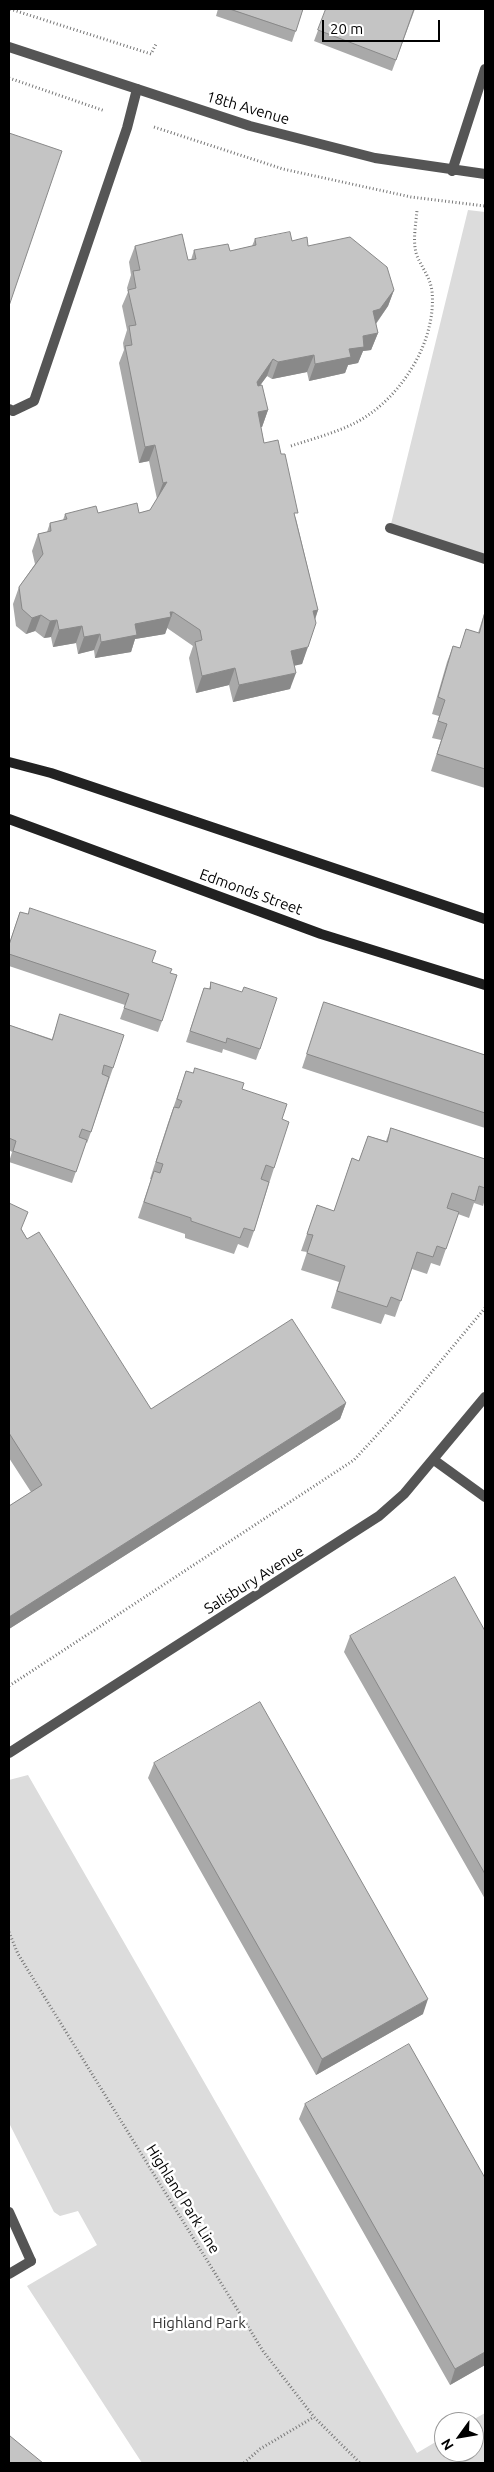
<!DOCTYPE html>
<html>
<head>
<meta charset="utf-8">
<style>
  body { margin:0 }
  #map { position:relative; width:494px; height:2472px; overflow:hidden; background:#fff; font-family:Ubuntu,sans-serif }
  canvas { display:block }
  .frame { position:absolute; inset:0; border:10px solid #000; pointer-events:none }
  .north { position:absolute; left:434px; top:2412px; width:50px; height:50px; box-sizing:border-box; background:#fff; border:1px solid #999; border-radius:50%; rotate:238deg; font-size:14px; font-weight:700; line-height:20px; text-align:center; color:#000 }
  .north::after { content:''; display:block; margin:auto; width:18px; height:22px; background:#000; clip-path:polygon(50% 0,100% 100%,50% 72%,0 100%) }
  .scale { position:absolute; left:322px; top:20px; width:118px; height:22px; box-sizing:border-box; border:2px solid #000; border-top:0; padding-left:6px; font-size:15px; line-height:18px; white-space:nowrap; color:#000; -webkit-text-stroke:4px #fff; paint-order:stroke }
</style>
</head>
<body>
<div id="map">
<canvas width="494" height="2472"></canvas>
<div class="frame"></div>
<div class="north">N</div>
<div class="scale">20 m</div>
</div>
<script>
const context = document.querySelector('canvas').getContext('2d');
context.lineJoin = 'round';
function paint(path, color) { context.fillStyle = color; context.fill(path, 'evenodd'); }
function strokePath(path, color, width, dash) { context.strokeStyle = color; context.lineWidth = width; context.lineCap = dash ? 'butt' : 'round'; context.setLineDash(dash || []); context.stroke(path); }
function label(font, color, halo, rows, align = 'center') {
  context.font = font + ' Ubuntu,sans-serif'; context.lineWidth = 5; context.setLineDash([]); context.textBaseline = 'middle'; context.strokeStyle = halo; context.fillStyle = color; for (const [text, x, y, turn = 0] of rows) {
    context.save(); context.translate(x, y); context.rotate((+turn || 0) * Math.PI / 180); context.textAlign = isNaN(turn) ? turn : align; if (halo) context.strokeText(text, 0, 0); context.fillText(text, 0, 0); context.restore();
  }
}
const green = new Path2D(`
  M468 210 485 212V559L390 528Z
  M28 1775 417 2453 444 2437V2452H474V2422H469L485 2413V2463H142L27 2286 97 2245 78 2211 60 2216 54 2212 9 2123V1780Z`);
const path = new Path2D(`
  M10 9 151 54 156 44
  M9 78 105 111
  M154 127 283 169 411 197 485 206
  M291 446C312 439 335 433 355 423 400 400 437 342 432 291 430 277 422 268 417 256 412 242 416 224 417 210
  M9 1686 354 1460 400 1410 485 1308
  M9 1932 18 1954 263 2351 314 2417 360 2463
  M244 2463 260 2449 314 2417`);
const lane = new Path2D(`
  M9 409 13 411 34 401 127 128 137 89
  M390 528 485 559
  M9 2274 31 2261`);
const street = new Path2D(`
  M9 47 250 126 375 158 485 174
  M452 171 485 69
  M434 1460 485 1497
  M9 1753 379 1516 404 1494 485 1397
  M9 2212 31 2261`);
const secondary = new Path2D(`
  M9 762 51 773 485 919
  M9 819 321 934 485 985`);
const wall = new Path2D(`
  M218 9H303L292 42 216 16Z
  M326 9H415L392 71 314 41Z
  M255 239 292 241 308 246 394 290 388 306 376 324 378 333 371 350 363 351 358 363 348 365 345 373 309 381 307 372 272 379 267 376 260 385 268 410 262 427H261L264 443 296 519 318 610 302 664 294 665 290 689 233 702 229 685 196 693 189 658 193 646 167 628 165 634 135 639 131 652 95 658 94 650 78 654 76 643 53 647 51 637 44 638 35 631 26 634 16 626 13 604 19 587 35 564 32 551 38 534 47 532 50 523 63 520 65 514 98 513H139L150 510 157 499 149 461 139 463 119 363 124 350 123 343 127 330 122 306 128 292 127 288 131 275 129 262 135 246 188 260H191L194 250 230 251 252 246Z
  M485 611V788L431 771 441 740 432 738 439 716 432 714 447 662 453 646 460 648 466 629 478 633Z
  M20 912 152 962 170 973 162 1021 158 1032 120 1019 125 1005 9 966V944Z
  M211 982 260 1049 256 1060 223 1049 222 1053 186 1042 204 988 209 989Z
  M324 1002 485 1055V1128L302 1068Z
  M60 1014 113 1068 91 1132 87 1143 86 1142 72 1183 9 1162 12 1152 9 1150V1025L52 1039Z
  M186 1071 242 1089 282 1119 274 1168 254 1231 248 1248 238 1244 234 1254 185 1238V1234L138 1218 151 1179H150L168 1123Z
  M391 1128 485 1159V1199L483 1206 474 1203 469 1218 458 1214 440 1266 431 1263 427 1274 412 1269 395 1317 385 1314 381 1324 331 1308 339 1282 301 1270 307 1252 301 1251 317 1205 334 1211 352 1158 359 1161 368 1136 386 1141Z
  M9 1203 22 1230 27 1239 151 1409 346 1403 340 1419 9 1629V1506L31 1492 9 1458Z
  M485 1631V1899L344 1652 350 1636Z
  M154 1763 423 2014 316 2075 148 1778Z
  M305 2104 485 2178V2365L450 2385 299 2119Z`);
const shadedWall = new Path2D(`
  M394 290 388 306 374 326 373 311Z
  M378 333 371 350 363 351 358 363 348 365 345 373 309 381 315 364 349 349 363 336Z
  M314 355 307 372 272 379 278 362Z
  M273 359 267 376 251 398 257 382Z
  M268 410 262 427 251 429 258 412Z
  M155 445 149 461 139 463 145 447Z
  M167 482 157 499 163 483Z
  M318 610 312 627 313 611Z
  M170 612H173L165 634 135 639 131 652 95 658 101 642 135 624Z
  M41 615 35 631 26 634 32 618Z
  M57 620 51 637 44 638 50 621Z
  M82 626 76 643 53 647 59 630Z
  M100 634 94 650 78 654 84 637Z
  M308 647 302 664 285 668 291 651Z
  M235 668 229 685 196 693 202 676Z
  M296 673 290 689 233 702 239 685Z
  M346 1403 340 1419 9 1629V1617Z
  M428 1999 423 2014 316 2075 322 2059Z
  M485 2352V2365L450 2385 455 2369Z`);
const building = new Path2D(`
  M230 9H303L296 31Z
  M326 9H414L396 60 318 30Z
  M9 133 62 151 9 306Z
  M290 232 292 241 307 237 308 246 350 237 387 267 394 290 380 309 373 311 378 333 363 336 364 347 349 349 351 357 315 364 314 355 278 362 273 359 257 382 258 386 262 385 268 410 258 412 264 443 278 440 281 454H285L298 513H294L318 610 313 611 316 623 308 647 291 651 296 673 239 685 235 668 202 676 195 642 202 640 200 630 173 612H170L171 617 135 624 137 635 101 642 100 634 84 637 82 626 59 630 57 620 50 621 41 615 32 618 22 609 19 587 43 554 38 534 51 531 50 523 67 519 65 514 96 506 98 513 137 503 139 513 150 510 167 482 163 483 155 445 145 447 125 346 132 345 129 326 136 325 128 290 136 288 133 271 140 270 135 246 182 234 188 260 196 259 194 250 228 244 230 251 256 245 255 239Z
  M485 612V769L437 754 447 724 438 721 445 700 438 697 453 646 460 648 466 629 479 633Z
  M30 908 156 951 152 962 172 969 170 973 177 975 162 1021 124 1008 129 994 9 954V945L20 912 28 914Z
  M211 982 242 992 244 987 277 998 260 1049 227 1038 226 1043 190 1031 204 988 210 989Z
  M324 1002 485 1055V1113L307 1054Z
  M60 1014 124 1035 113 1068 104 1065 102 1074 109 1077 91 1132 82 1129 79 1137 87 1140 76 1172 13 1151 16 1141 9 1138V1025L52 1040Z
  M195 1068 244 1083 242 1089 287 1104 282 1119 289 1122 274 1168 266 1165 261 1179 269 1182 254 1231 244 1228 240 1238 191 1221V1218L144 1202 154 1171 160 1173 163 1164 156 1162 174 1107 179 1108 182 1101 177 1099 186 1071 193 1073Z
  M391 1128 485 1159V1188L479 1186 475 1201 452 1193 447 1208 459 1212 446 1249 437 1246 433 1257 417 1252 401 1301 391 1297 387 1307 337 1291 345 1266 307 1253 313 1235 307 1234 317 1205 334 1211 352 1158 359 1161 368 1136 387 1142Z
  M9 1203 28 1212 21 1229 27 1239 39 1232 151 1409 292 1319 346 1403 9 1617V1506L42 1485 9 1433Z
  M455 1577 485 1631V1874L350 1636Z
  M260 1702 428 1999 322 2059 154 1763Z
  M409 2044 485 2178V2352L455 2369 305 2104Z
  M10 2436 43 2463H9V2437Z`);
const streetNames = [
  ["18th Avenue",248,108,16],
  ["Edmonds Street",251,892,20],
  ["Salisbury Avenue",254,1580,-32],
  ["Highland Park Line",183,2199,58]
];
const parkNames = [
  ["Highland Park",199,2323]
];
paint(green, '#dcdcdc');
strokePath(path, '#777', 3, [1, 2.5]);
strokePath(lane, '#555', 10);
strokePath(street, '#555', 10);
strokePath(secondary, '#222', 10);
paint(wall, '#a9a9a9');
paint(shadedWall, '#898989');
paint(building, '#c4c4c4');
strokePath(building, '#898989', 1);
label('15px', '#000', '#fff', streetNames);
label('15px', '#333', '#fff', parkNames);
</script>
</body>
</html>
